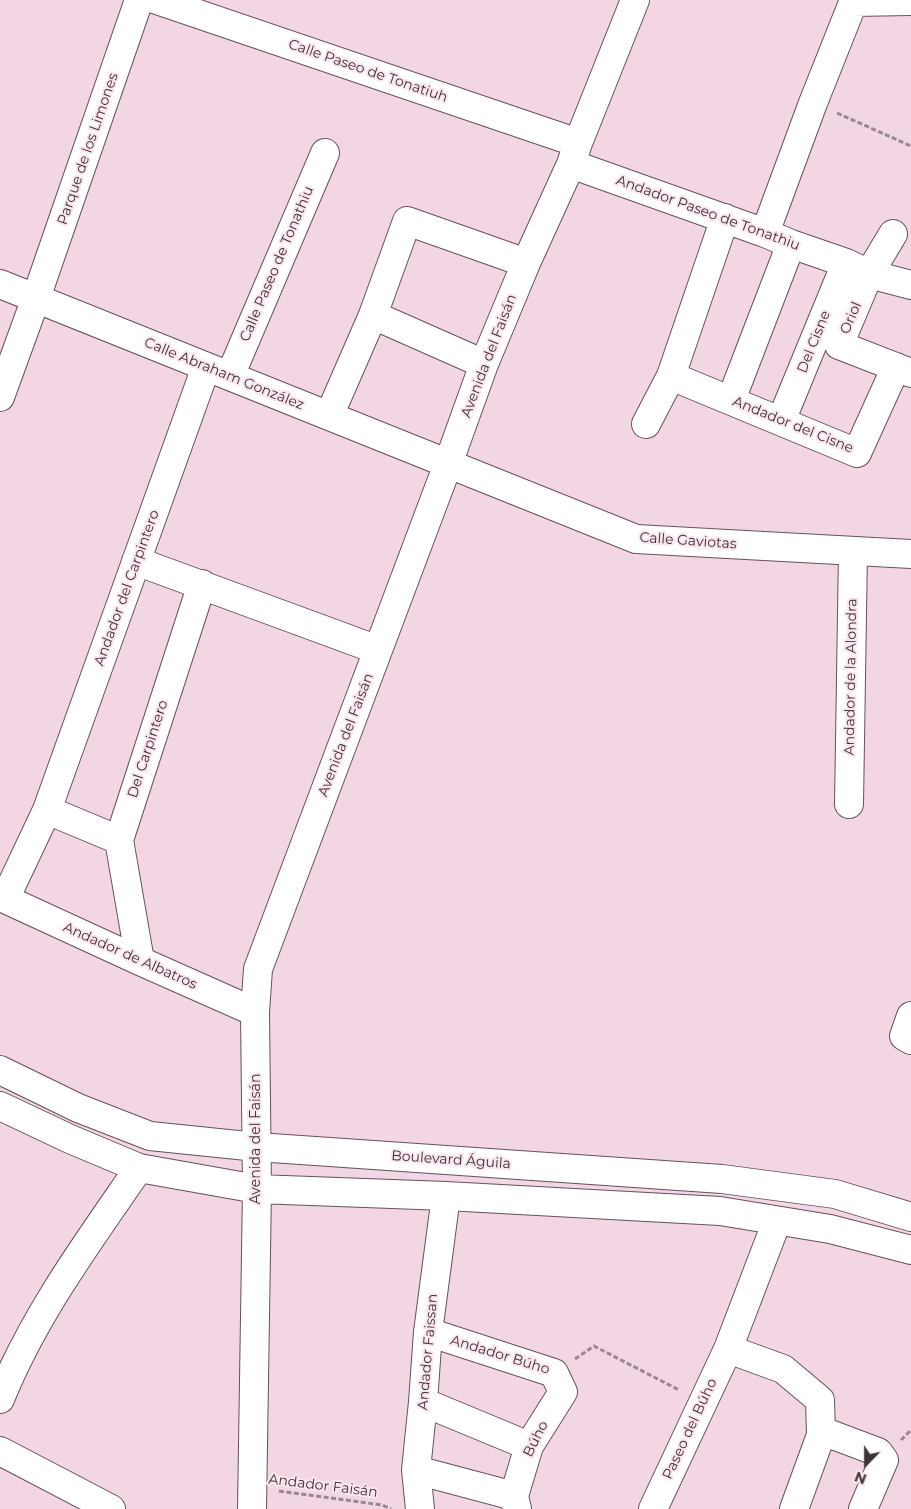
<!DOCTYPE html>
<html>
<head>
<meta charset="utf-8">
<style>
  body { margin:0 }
  #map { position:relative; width:911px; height:1509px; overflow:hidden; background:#f2d6e3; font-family:Montserrat,sans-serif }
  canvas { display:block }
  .north { position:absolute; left:841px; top:1439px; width:50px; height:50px; -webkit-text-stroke:4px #fbe5ef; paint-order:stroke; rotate:202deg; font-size:14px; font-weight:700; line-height:20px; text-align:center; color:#3d3237 }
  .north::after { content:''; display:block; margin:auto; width:18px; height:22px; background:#3d3237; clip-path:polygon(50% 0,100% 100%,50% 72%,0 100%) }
</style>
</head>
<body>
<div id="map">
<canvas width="911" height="1509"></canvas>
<div class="north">N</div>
</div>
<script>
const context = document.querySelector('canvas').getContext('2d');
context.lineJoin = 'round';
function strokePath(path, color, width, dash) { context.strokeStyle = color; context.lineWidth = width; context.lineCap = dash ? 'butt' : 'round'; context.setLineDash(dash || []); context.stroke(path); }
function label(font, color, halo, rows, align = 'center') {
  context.font = font + ' Montserrat,sans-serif'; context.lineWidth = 4; context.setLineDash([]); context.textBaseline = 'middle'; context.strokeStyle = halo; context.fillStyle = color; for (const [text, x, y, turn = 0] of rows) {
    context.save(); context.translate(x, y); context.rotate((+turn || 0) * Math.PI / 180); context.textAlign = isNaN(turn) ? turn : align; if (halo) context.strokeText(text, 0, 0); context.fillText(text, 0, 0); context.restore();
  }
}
const path = new Path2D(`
  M837 113 911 146
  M575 1359 594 1346 679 1390
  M901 1440 911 1430
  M279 1491 382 1505 391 1509`);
const minor = new Path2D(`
  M157 0 578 143
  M853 2 911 1
  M571 164 765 233 791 244 846 263 869 274 911 285
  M765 233 813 103 854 0
  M893 234 869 274 839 345 911 373
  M0 284 636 539 911 554
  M373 315 484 364
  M206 367 47 810 5 899 140 961 255 1012
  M230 376 325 153
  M671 376 857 453 896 367
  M0 397 36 298 139 0
  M731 400 791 244
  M329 416 373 315 407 221 526 263
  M781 421 846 263
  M646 424 671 376 725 218
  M136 561 378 650
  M849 804 853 551
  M47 810 119 840
  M140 961 119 840 202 584
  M911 1016 904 1036 911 1040
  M0 1070 78 1108 150 1136 257 1147 722 1179 835 1194 911 1217
  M0 1106 70 1139 139 1168 257 1189 446 1196 720 1211 830 1229 911 1250
  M428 1332 554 1373 563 1392 529 1446 514 1496 517 1509
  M728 1349 783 1369 820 1400 821 1435 794 1509
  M0 1399C34 1315 88 1242 139 1168
  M423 1402 529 1446
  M821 1435 830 1434 878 1452 884 1460 863 1509
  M0 1451 111 1509
  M416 1470 514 1496
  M252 1509 257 1189 255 1012 258 969 448 464 484 364 526 263 571 164 578 143 635 0
  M420 1509 416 1470 423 1402 428 1332 446 1196
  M653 1509 728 1349 777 1221`);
const streetNames = [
  ["Calle Paseo de Tonatiuh",368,71,19],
  ["Parque de los Limones",88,149,-71],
  ["Andador Paseo de Tonathiu",708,213,20],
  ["Calle Paseo de Tonathiu",277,264,-67],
  ["Oriol",851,318,-67],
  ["Del Cisne",814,342,-68],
  ["Avenida del Faisán",489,356,-69],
  ["Calle Abraham González",224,374,22],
  ["Andador del Cisne",793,425,22],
  ["Calle Gaviotas",688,541,4],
  ["Andador del Carpintero",127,588,-70],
  ["Andador de la Alondra",851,677,-89],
  ["Avenida del Faisán",346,735,-69],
  ["Del Carpintero",148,749,-72],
  ["Andador de Albatros",130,956,24],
  ["Avenida del Faisán",256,1139,-90],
  ["Boulevard Águila",451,1160,4],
  ["Andador Faissan",428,1352,-85],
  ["Andador Búho",500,1355,17],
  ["Paseo del Búho",690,1429,-65],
  ["Búho",536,1439,-63],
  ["Andador Faisán",323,1486,7]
];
strokePath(minor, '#68515c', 30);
strokePath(path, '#9a8790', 3, [5, 2.5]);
strokePath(minor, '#fff', 28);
label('14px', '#3d3237', '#fbe5ef', streetNames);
</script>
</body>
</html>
